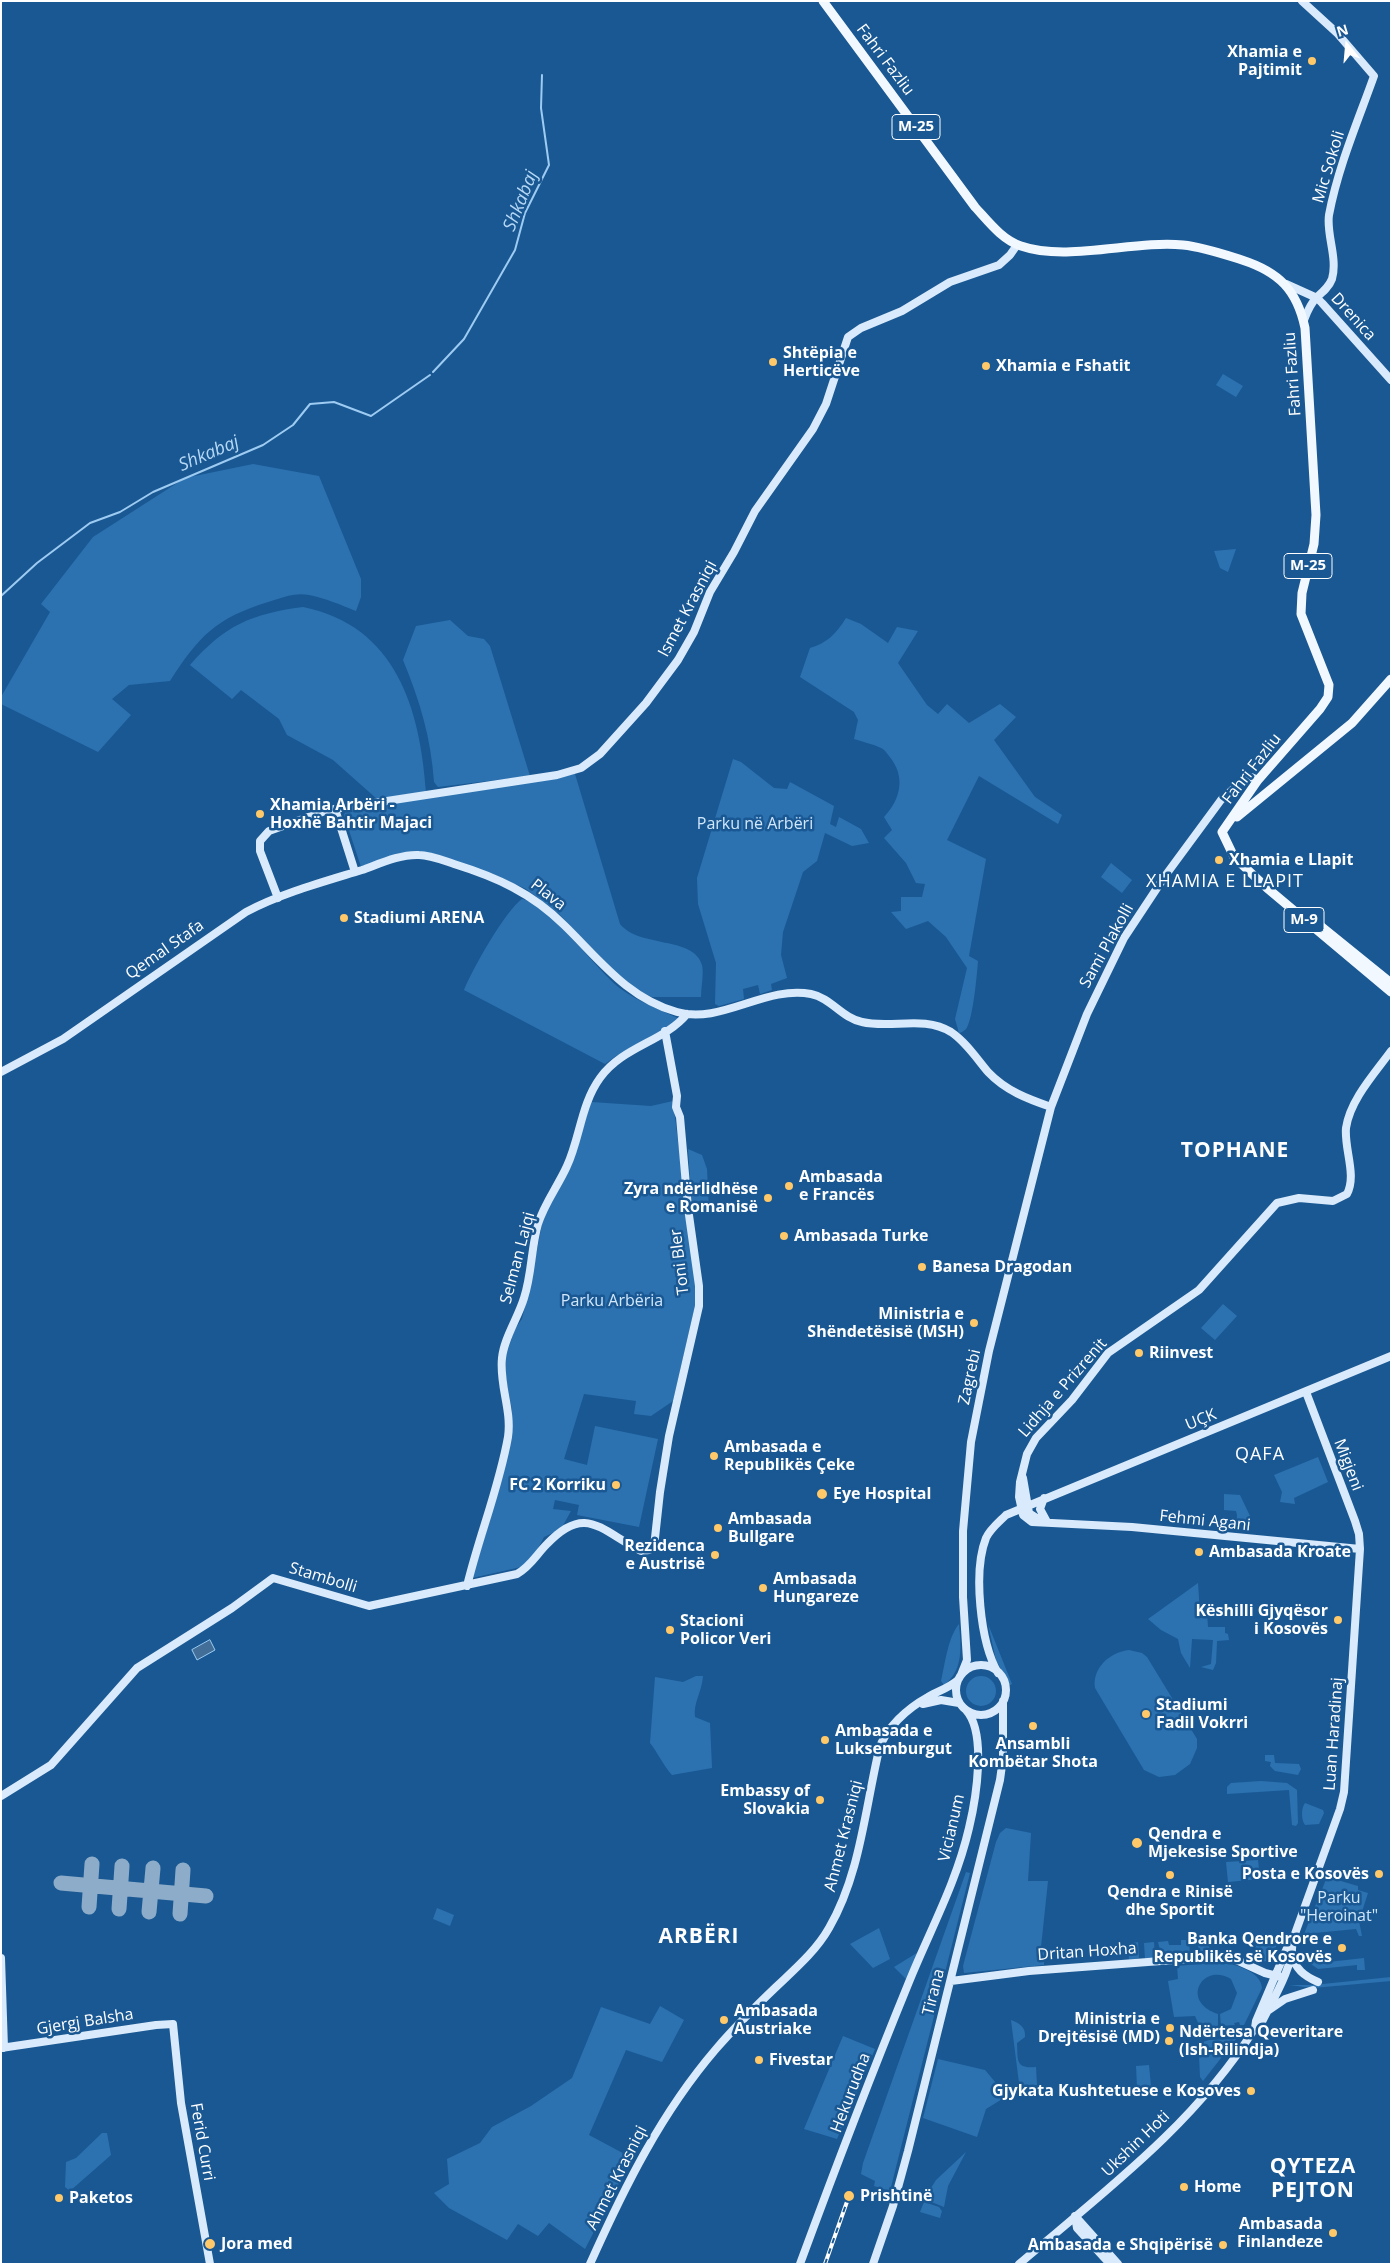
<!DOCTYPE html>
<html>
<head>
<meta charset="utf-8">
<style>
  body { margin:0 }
  #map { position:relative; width:1392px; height:2265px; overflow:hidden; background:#1a5893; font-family:"Open Sans",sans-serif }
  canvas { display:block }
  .frame { position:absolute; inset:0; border:2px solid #fff; pointer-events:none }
  .north { position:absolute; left:1322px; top:20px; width:50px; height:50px; -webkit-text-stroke:4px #1a5893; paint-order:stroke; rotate:343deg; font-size:14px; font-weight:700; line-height:20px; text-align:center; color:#fff }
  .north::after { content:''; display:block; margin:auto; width:18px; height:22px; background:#fff; clip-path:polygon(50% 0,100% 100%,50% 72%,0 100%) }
</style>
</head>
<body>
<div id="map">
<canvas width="1392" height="2265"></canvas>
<div class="frame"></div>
<div class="north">N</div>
</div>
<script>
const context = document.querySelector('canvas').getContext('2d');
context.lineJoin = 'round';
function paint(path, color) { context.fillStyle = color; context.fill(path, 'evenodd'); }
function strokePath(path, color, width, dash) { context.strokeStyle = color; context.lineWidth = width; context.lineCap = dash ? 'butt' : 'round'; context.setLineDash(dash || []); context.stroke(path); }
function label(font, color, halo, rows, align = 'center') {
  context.font = font + ' "Open Sans",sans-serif'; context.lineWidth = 5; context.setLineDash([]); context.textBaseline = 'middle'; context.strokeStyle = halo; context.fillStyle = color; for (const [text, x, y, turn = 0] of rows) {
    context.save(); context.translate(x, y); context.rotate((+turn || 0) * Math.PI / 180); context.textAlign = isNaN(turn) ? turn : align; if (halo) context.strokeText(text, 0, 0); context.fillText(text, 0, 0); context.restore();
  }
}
const green = new Path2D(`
  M1223 374 1243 386 1236 397 1216 385Z
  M253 464 319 476 361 579V597L356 611C341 605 325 598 309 595 295 592 281 598 268 602 216 618 199 636 170 681L129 685 112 699 131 715 98 752 1 704V697L50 612 41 604 93 537 185 478Z
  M1236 549 1228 572 1220 568 1214 551Z
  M303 607C396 626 420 708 426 792L377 799 333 760 287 735 279 719 241 690 232 699 190 665C225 625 251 614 303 607Z
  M846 618 861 624 888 643 897 627 918 631 898 663 927 705 938 714 947 704 969 723 1000 704 1016 717 994 740 1035 797 1062 815 1058 824 979 776 947 840 986 859 969 956 978 961C977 974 973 1020 966 1029 965 1030 961 1033 959 1033L955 1019 967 968 946 937 928 921 906 929 891 912 901 911V897H922L925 884 916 883 906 863 884 838 892 830 884 817C901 799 906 776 889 756 887 753 884 749 881 748 873 744 863 742 854 739L858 720 854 712 800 677 810 648C827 643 836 634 846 618Z
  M450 620 468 636 484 639 490 646 530 776 438 787 434 782C431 738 420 701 403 660L416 626Z
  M733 759 741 762 774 788 787 789 790 782 834 806 830 824 836 827 839 817 861 829 869 843 852 846 825 833 817 861 803 872 783 932 781 955 787 978 771 984 772 990 760 994 758 985 743 989 744 999 719 1006 715 1004 716 963 698 904 697 878Z
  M575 774 620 924C639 948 694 936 702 965 704 974 701 987 701 997H652L629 986 558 913 526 889 491 873 426 853 361 867 344 815 346 811Z
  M1111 863 1132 880 1122 893 1101 877Z
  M522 899C547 902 598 972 621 989 639 1002 660 1010 680 1019 656 1036 628 1046 605 1064L464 990C472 970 505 911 522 899Z
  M673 1101 697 1297 673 1401 651 1416 634 1414 636 1401 584 1394 564 1459 587 1465 595 1426 658 1439 639 1527 577 1515 579 1505 555 1500 553 1509 571 1511 561 1529 544 1537 533 1558 521 1567 472 1578 490 1520 511 1435 512 1410 506 1379V1355L515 1329 522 1319 529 1291 543 1219 571 1167 591 1102 651 1106Z
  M688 1149 702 1155 707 1169 709 1210 692 1211Z
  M1223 1304 1237 1316 1215 1340 1201 1328Z
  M1318 1457 1328 1482 1294 1498 1295 1504 1280 1502 1282 1492 1274 1475Z
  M1224 1494 1240 1495 1250 1516 1239 1531 1236 1532 1237 1515 1236 1511 1224 1510Z
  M1198 1583 1200 1613H1207L1208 1627H1225V1633L1228 1634 1229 1640 1217 1641 1216 1663 1213 1670 1201 1667 1211 1664 1213 1640 1192 1639 1190 1668 1181 1653 1178 1639 1161 1630 1148 1619Z
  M959 1624C961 1646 964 1670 944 1685L941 1681C945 1664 948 1637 959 1624Z
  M988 1624 1012 1684 1010 1685 996 1660Z
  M1129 1650 1142 1653 1147 1657 1197 1739V1748L1190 1764 1175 1775 1159 1777 1144 1770 1095 1688C1092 1668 1110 1652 1129 1650Z
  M966 1691a15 15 0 1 1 30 0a15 15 0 1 1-30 0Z
  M696 1676H703C702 1692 693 1703 695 1717L710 1723 712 1768 672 1775C663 1765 658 1753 650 1743L655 1677 683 1682Z
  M1265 1755H1274L1275 1763 1299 1764 1301 1769 1298 1775 1275 1771 1270 1766 1271 1762 1265 1761Z
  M1261 1781 1287 1783 1297 1790 1298 1823 1296 1826 1292 1825 1289 1790 1227 1794V1787L1231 1783Z
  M1305 1803 1323 1810 1324 1813 1319 1824 1305 1825C1301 1820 1301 1808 1305 1803Z
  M1006 1828 1031 1833 1028 1881H1048L1041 1947 1044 1952V1965L964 1973 963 1966 996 1842 1000 1833Z
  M1258 1860 1260 1879 1228 1882 1226 1862Z
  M966 1872 970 1873 890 2191 874 2186 875 2181 861 2174 863 2163Z
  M1327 1877 1358 1886V1890L1368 1893 1359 1921 1362 1936H1359L1356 1929 1304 1934Z
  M437 1908 454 1915 450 1926 433 1919Z
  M879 1928 890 1959 873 1968 850 1944Z
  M1262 1933 1279 1938 1271 1960 1262 1962 1256 1959 1253 1934Z
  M1197 1938H1208L1210 1953 1199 1954Z
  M1181 1940H1189L1190 1955 1162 1958 1158 1942 1168 1941 1169 1945H1181Z
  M1138 1942 1139 1958 1129 1960 1128 1944Z
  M1154 1942 1155 1958 1145 1959 1144 1943Z
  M920 1951 906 1979 894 1967Z
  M1318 1957 1319 1963 1364 1958 1365 1970H1357V1965L1318 1969 1311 1964 1309 1958Z
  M1220 1962C1234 1964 1261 1971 1262 1988L1244 2025H1240L1239 2022 1234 2023 1235 2025 1221 2026 1220 2014 1231 2009 1237 1993 1231 1979C1202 1962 1180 2002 1218 2014V2026L1207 2027 1199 2025 1195 2016 1174 2017 1168 1981 1178 1979 1177 1966Z
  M1391 1977V1981L1313 1988 1289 1985H1313Z
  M660 2006 684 2020 662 2062 626 2050 589 2135 632 2158 585 2249 549 2223 538 2236 518 2224 507 2240 449 2208 434 2193 449 2184 447 2159 480 2143 492 2127 531 2106 572 2078 601 2007 650 2024Z
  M1011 2020C1019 2023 1026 2027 1025 2037L1017 2043C1018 2060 1015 2069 1036 2067L1037 2085 1021 2086 1019 2083Z
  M843 2036 875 2049 837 2139 804 2129Z
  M1236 2039 1203 2081 1200 2077 1199 2055 1202 2053 1200 2043 1209 2040Z
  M938 2059 985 2070 1007 2096 986 2109 977 2137 923 2118Z
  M1149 2065 1151 2086 1137 2087 1136 2066Z
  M102 2133H107L111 2155 70 2191 65 2187 66 2162 76 2158Z
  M966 2152 948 2186 944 2207 924 2199 936 2180Z
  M924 2202 939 2207 942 2211 940 2218 920 2212Z`);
const water = new Path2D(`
  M210 1640 215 1650 197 1660 192 1650Z`);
const stream = new Path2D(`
  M433 372 464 339 515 250 525 213 549 165 541 108 542 75
  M1 596 37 563 90 523 120 512 153 492 263 445 293 425 310 404 334 402 371 416 430 375`);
const taxiway = new Path2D(`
  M61 1883 206 1896
  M89 1907 92 1864
  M119 1909 122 1866
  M149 1912 153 1868
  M180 1914 183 1870`);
const secondary = new Path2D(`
  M1302 1 1337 33 1374 76C1358 121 1338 167 1329 215 1326 234 1338 258 1332 279 1329 287 1323 292 1317 297 1311 303 1307 312 1304 320
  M1286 284 1317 298 1322 303 1391 380
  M335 809 355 872
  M278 898 260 851V841L269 831 328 810 557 775 581 768 600 754 646 703 678 660 694 632 710 592 734 552 755 511 813 429 826 404 848 337 861 328 902 311 950 282 999 265 1010 255 1017 245
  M1 1072 63 1039 246 912C282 893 323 882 362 870 379 864 400 854 419 855 430 855 442 860 454 864 496 877 532 893 564 925 599 959 627 998 677 1012 720 1025 766 985 811 994 831 998 842 1018 862 1022 891 1029 924 1015 951 1032 966 1042 977 1059 988 1072 1006 1091 1028 1099 1051 1107
  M1023 1478 1029 1513 1040 1520
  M1044 1498 1040 1509 1047 1522
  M1360 1549 1132 1527 1032 1522 1023 1515 1019 1497 1020 1482 1027 1454 1036 1438 1072 1400 1108 1353 1199 1290 1277 1203 1299 1198 1333 1201 1347 1194C1357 1175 1344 1149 1346 1128 1350 1100 1375 1073 1391 1051
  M467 1586C479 1536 499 1488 508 1437 512 1410 499 1385 502 1358 504 1338 518 1318 524 1298 532 1274 531 1248 538 1224 544 1204 558 1186 567 1166 580 1138 581 1104 600 1078 623 1046 664 1042 687 1014
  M956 1690a25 25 0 1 1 50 0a25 25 0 1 1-50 0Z
  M998 1673C980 1642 973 1571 986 1538 990 1529 999 1522 1006 1515L1391 1356
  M961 1675 967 1660 963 1597V1531L971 1442 989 1351 1051 1107 1087 1014 1124 938 1165 876 1221 800 1241 782 1251 777 1258 780
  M923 1704 941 1700 959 1703
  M1 1796 51 1765 137 1668 232 1608 273 1578 369 1606 517 1574C531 1566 536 1555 547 1544 586 1503 601 1531 641 1551L649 1550 654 1547 660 1492 669 1436 699 1306V1286L688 1208 680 1117 676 1107 677 1096 665 1031
  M1292 1954C1295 1969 1304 1976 1318 1982
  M1 1958 4 2048
  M951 1981 1029 1971 1214 1957 1232 1958 1265 1973 1281 1977
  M1269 2010 1285 1999 1313 1990
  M1255 2028 1256 2021 1287 1948 1292 1942 1340 1809 1344 1792 1360 1549 1359 1534 1355 1521 1306 1392
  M1 2048 156 2025 173 2024 181 2103 210 2264
  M1075 2216 1118 2264
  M1075 2216 1077 2228 1110 2264
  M590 2264C624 2188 661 2113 716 2049 735 2027 755 2007 776 1987 795 1969 816 1951 829 1928 860 1875 865 1809 879 1750 885 1728 908 1708 928 1697 938 1691 949 1688 958 1680
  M800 2264C835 2169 871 2075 909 1982 930 1930 956 1884 969 1828 976 1799 987 1733 966 1710
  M873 2264 893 2206 908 2151 1000 1780 1003 1758V1701
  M1019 2264C1104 2192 1195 2124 1255 2028L1261 2024C1271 2003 1295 1964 1292 1942`);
const primary = new Path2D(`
  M823 1 975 207C988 221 1002 240 1021 246 1067 262 1135 240 1183 245 1203 247 1223 254 1242 260 1279 272 1297 290 1305 328L1316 515 1314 544 1302 593 1301 614 1329 685 1328 697 1320 709 1258 780 1222 832 1234 857 1267 888 1391 992
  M1237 817 1352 723 1391 679
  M1307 915 1391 983`);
const rail = new Path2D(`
  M825 2264 849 2196`);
const markers = [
  [1312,61,5,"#ffc868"],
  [773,362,5,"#ffc868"],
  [986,366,5,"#ffc868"],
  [260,814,5,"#ffc868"],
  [1219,860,5,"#ffc868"],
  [344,918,5,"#ffc868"],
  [789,1186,5,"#ffc868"],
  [768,1198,5,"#ffc868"],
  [784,1236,5,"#ffc868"],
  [922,1267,5,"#ffc868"],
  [974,1323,5,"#ffc868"],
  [1139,1353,5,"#ffc868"],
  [714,1456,5,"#ffc868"],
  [616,1485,5,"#ffc868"],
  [822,1494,6,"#ffc868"],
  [718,1528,5,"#ffc868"],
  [1199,1552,5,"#ffc868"],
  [715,1555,5,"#ffc868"],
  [763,1588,5,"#ffc868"],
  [1338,1620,5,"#ffc868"],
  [670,1630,5,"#ffc868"],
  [1146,1714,5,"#ffc868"],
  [1033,1726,5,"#ffc868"],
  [825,1740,5,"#ffc868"],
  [820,1800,5,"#ffc868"],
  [1137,1843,6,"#ffc868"],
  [1379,1874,5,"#ffc868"],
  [1170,1875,5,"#ffc868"],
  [1342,1948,5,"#ffc868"],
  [724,2020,5,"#ffc868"],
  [1170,2028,5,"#ffc868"],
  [1169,2041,5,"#ffc868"],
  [759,2060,5,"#ffc868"],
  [1251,2091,5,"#ffc868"],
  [1184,2187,5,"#ffc868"],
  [849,2196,6,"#ffc868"],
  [59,2198,5,"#ffc868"],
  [1333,2233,5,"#ffc868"],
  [210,2244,6,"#ffc868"],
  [1223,2245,5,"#ffc868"]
];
const shields = [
  [916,127,48],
  [1308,566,48],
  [1304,920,40]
];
const shieldNames = [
  ["M-25",916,127],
  ["M-25",1308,566],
  ["M-9",1304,920]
];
const poiNames = [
  ["Xhamia e",1302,52,"right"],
  ["Pajtimit",1302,70,"right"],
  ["Shtëpia e",783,353],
  ["Herticëve",783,371],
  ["Xhamia e Fshatit",996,366],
  ["Xhamia Arbëri -",270,805],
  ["Hoxhë Bahtir Majaci",270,823],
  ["Xhamia e Llapit",1229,860],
  ["Stadiumi ARENA",354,918],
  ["Ambasada",799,1177],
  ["e Francës",799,1195],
  ["Zyra ndërlidhëse",758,1189,"right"],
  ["e Romanisë",758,1207,"right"],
  ["Ambasada Turke",794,1236],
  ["Banesa Dragodan",932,1267],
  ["Ministria e",964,1314,"right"],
  ["Shëndetësisë (MSH)",964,1332,"right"],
  ["Riinvest",1149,1353],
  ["Ambasada e",724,1447],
  ["Republikës Çeke",724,1465],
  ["FC 2 Korriku",606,1485,"right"],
  ["Eye Hospital",833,1494],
  ["Ambasada",728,1519],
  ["Bullgare",728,1537],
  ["Rezidenca",705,1546,"right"],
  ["e Austrisë",705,1564,"right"],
  ["Ambasada Kroate",1209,1552],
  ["Ambasada",773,1579],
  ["Hungareze",773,1597],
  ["Këshilli Gjyqësor",1328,1611,"right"],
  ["i Kosovës",1328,1629,"right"],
  ["Stacioni",680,1621],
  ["Policor Veri",680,1639],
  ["Stadiumi",1156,1705],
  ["Fadil Vokrri",1156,1723],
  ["Ambasada e",835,1731],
  ["Luksemburgut",835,1749],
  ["Ansambli",1033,1744,"center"],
  ["Kombëtar Shota",1033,1762,"center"],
  ["Embassy of",810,1791,"right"],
  ["Slovakia",810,1809,"right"],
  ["Qendra e",1148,1834],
  ["Mjekesise Sportive",1148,1852],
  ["Posta e Kosovës",1369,1874,"right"],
  ["Qendra e Rinisë",1170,1892,"center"],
  ["dhe Sportit",1170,1910,"center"],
  ["Banka Qendrore e",1332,1939,"right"],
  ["Republikës së Kosovës",1332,1957,"right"],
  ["Ambasada",734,2011],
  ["Austriake",734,2029],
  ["Ministria e",1160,2019,"right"],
  ["Drejtësisë (MD)",1160,2037,"right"],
  ["Ndërtesa Qeveritare",1179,2032],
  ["(Ish-Rilindja)",1179,2050],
  ["Fivestar",769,2060],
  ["Gjykata Kushtetuese e Kosoves",1241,2091,"right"],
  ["Home",1194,2187],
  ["Prishtinë",860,2196],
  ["Paketos",69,2198],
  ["Ambasada",1323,2224,"right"],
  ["Finlandeze",1323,2242,"right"],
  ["Jora med",221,2244],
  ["Ambasada e Shqipërisë",1213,2245,"right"]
];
const streetNames = [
  ["Fahri Fazliu",885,60,53],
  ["Mic Sokoli",1329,167,-73],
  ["Drenica",1353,317,48],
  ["Fahri Fazliu",1293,374,-94],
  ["Ismet Krasniqi",688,609,-62],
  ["Fahri Fazliu",1252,769,-52],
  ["Plava",548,895,38],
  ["Sami Plakolli",1107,946,-61],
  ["Qemal Stafa",165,950,-35],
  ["Selman Lajqi",518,1258,-75],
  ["Toni Bler",680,1262,-97],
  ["Zagrebi",970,1377,-78],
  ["Lidhja e Prizrenit",1063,1388,-49],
  ["UÇK",1201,1420,-22],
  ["Migjeni",1348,1465,69],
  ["Fehmi Agani",1205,1521,6],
  ["Stambolli",323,1578,17],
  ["Luan Haradinaj",1334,1734,-86],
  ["Vicianum",952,1828,-77],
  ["Ahmet Krasniqi",844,1836,-76],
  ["Dritan Hoxha",1087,1952,-4],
  ["Tirana",934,1992,-76],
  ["Gjergj Balsha",85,2022,-9],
  ["Hekurudha",851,2093,-69],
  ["Ferid Curri",202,2142,80],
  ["Ukshin Hoti",1136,2144,-44],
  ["Ahmet Krasniqi",617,2178,-63]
];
const parkNames = [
  ["Parku në Arbëri",755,824],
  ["Parku Arbëria",612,1301],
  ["Parku",1339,1898],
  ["\"Heroinat\"",1339,1916]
];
const waterNames = [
  ["Shkabaj",521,201,-68],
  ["Shkabaj",209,454,-23]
];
const neighbourhoodNames = [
  ["XHAMIA E LLAPIT",1225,882],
  ["QAFA",1260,1455]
];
const districtNames = [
  ["TOPHANE",1235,1151],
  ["ARBËRI",699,1937],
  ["QYTEZA",1313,2167],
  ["PEJTON",1313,2191]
];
paint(green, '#2c72b1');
paint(water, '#426e98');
strokePath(water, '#9dcbf2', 1);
strokePath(stream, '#9dcbf2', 2);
strokePath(taxiway, '#8cacc9', 15);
strokePath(secondary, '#d8eafb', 8);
strokePath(primary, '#f2f8ff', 9);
strokePath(rail, '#fff', 4);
strokePath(rail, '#1a5893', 2, [5.5]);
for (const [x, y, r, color] of markers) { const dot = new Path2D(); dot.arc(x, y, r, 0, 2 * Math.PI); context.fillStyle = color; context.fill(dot); strokePath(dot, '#1a5893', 2); }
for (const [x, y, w] of shields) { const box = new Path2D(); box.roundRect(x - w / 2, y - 12.5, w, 25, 4); context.fillStyle = '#1a5893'; context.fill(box); strokePath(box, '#fff', 1); }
label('bold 15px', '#fff', null, shieldNames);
label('bold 16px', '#fff', '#1a5893', poiNames, 'left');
label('16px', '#fff', '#1a5893', streetNames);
label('16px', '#d1e7fb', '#1a5893', parkNames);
label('italic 18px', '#b6d8f6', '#1a5893', waterNames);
context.letterSpacing = '1px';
label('18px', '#fff', '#1a5893', neighbourhoodNames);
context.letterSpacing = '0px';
context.letterSpacing = '1px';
label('bold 21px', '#fff', '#1a5893', districtNames);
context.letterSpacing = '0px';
</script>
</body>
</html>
